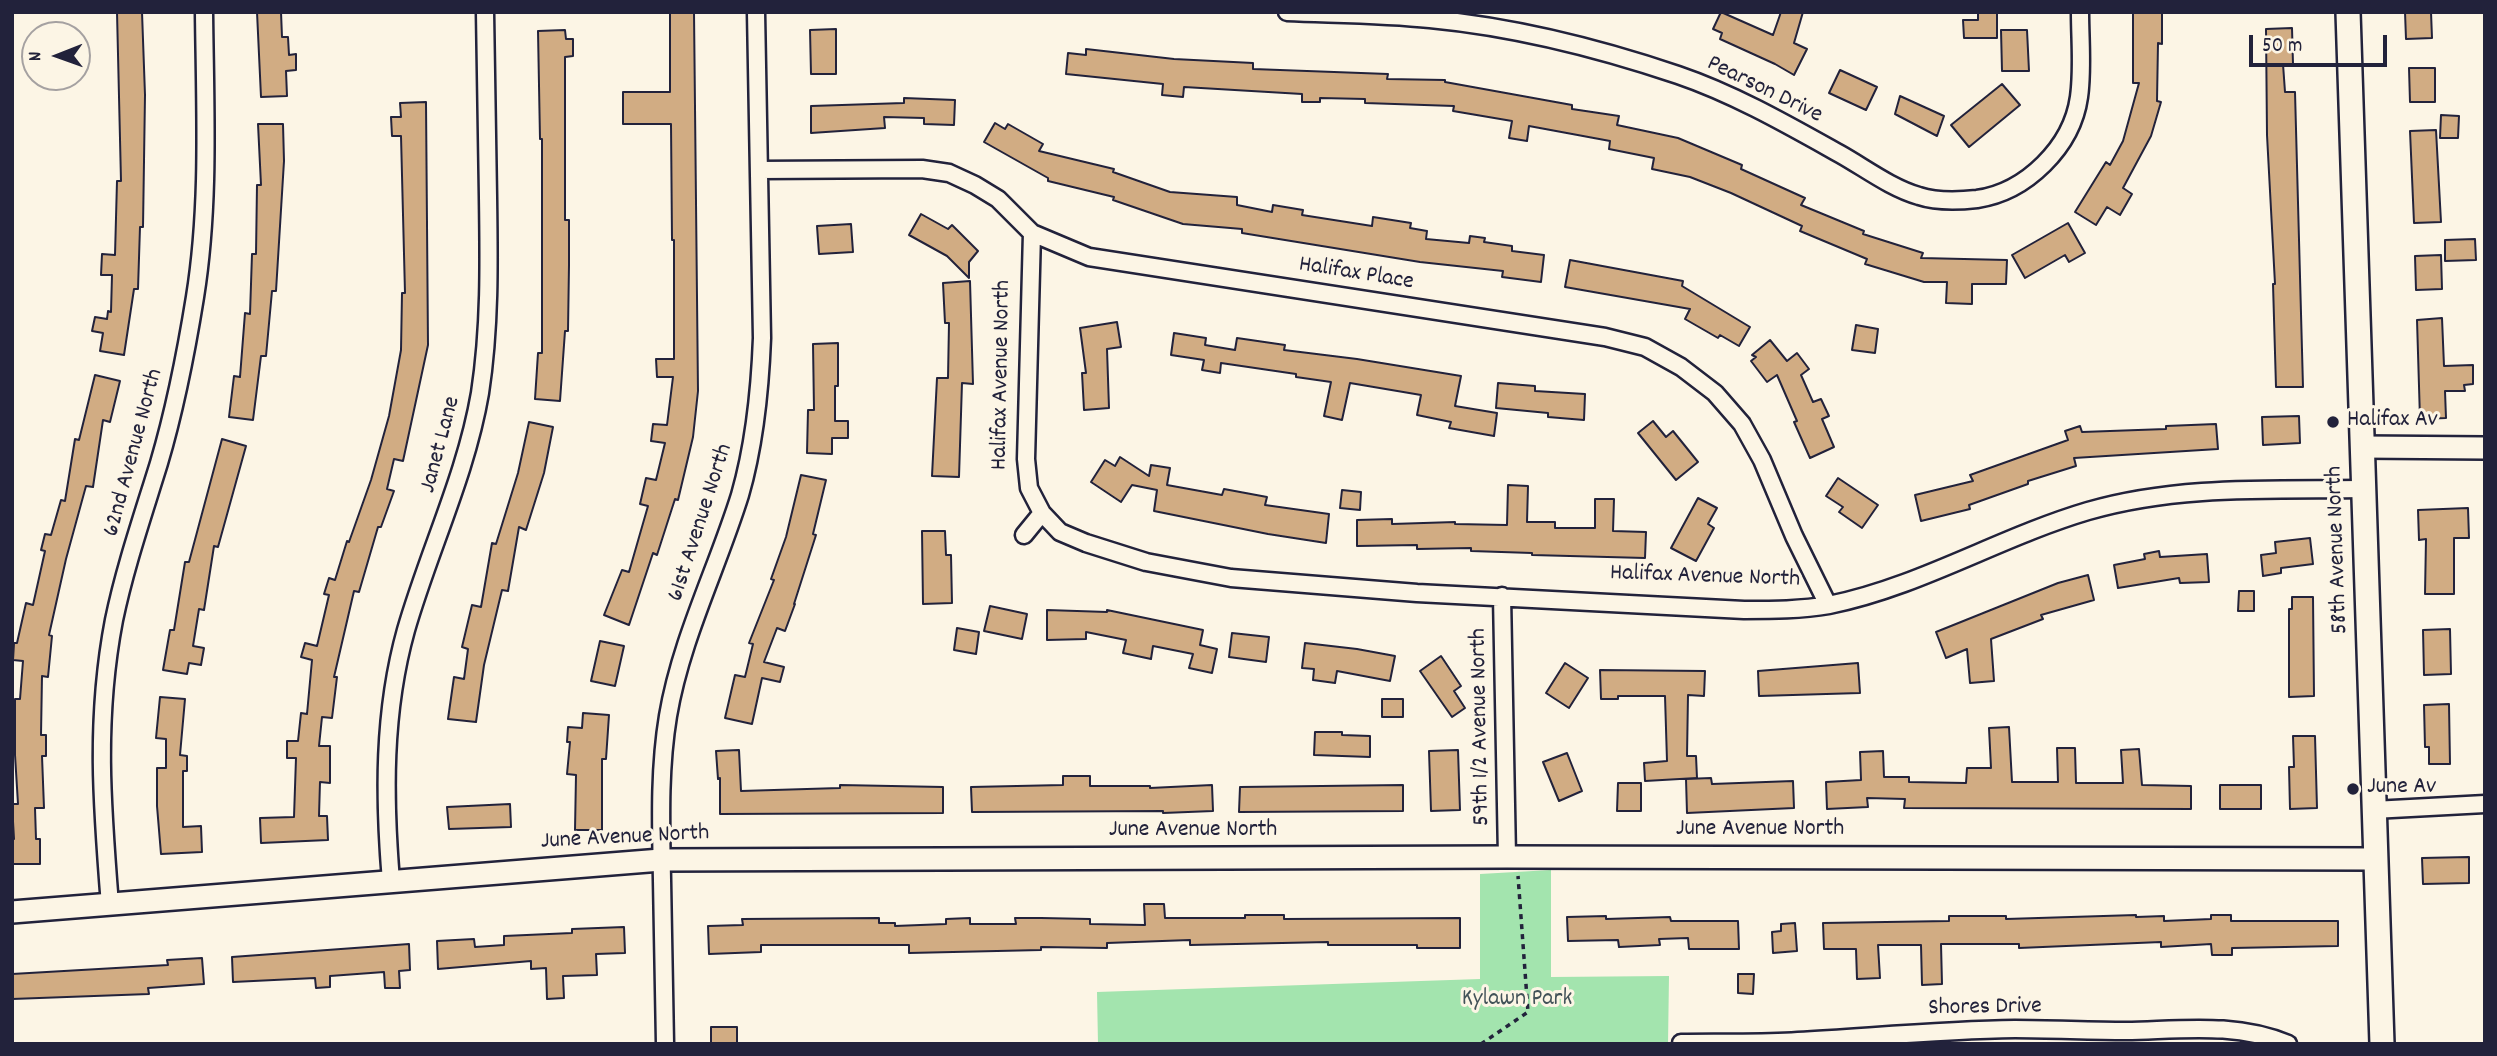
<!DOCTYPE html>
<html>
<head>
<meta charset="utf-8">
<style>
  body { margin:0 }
  #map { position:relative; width:2497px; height:1056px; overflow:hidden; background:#fcf5e5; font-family:Dekko,sans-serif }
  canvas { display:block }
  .frame { position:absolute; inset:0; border:14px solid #22223b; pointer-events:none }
  .north { position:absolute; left:21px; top:21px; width:70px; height:70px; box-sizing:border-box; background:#fcf5e5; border:2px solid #a5a1a1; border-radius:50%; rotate:269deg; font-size:19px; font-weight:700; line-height:28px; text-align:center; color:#22223b }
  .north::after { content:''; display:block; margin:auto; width:24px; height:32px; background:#22223b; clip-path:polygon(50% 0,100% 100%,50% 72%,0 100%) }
  .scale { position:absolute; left:2249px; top:35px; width:138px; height:32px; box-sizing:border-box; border:4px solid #22223b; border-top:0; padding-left:9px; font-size:21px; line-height:24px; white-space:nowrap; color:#22223b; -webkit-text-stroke:5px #fcf5e5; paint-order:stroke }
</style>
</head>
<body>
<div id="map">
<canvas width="2497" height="1056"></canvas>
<div class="frame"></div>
<div class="north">N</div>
<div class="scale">50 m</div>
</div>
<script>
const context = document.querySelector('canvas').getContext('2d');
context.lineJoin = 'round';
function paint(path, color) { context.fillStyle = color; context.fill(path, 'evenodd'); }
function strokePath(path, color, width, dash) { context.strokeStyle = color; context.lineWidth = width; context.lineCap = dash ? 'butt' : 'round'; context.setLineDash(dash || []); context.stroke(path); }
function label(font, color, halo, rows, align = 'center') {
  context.font = font + ' Dekko,sans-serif'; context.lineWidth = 6; context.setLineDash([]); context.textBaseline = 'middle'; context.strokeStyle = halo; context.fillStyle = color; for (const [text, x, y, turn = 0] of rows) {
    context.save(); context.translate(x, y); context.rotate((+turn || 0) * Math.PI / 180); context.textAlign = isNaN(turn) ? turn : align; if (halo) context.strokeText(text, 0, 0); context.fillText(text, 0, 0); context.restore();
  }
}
const green = new Path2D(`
  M1551 870V977L1669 976 1668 1044H1098L1097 992 1480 979V874Z`);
const building = new Path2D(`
  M117 12H142L145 95 143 227H140L138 289H134L124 355 100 351 103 333 92 331 95 317 107 319 108 311 111 312 112 275H101L102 254 115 255 117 181H121Z
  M257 12H281L282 37H288L289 55 296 54V70L286 71 287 96 261 97Z
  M670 12H694L698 391 693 437 678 500 675 499 657 555 653 553 629 625 604 615 622 570 629 572 648 506 640 504 646 478 656 480 665 443 651 441 653 424 667 425 673 377H657L656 359H674V240H672L671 124H623V92H670Z
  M1721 12 1773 35 1781 12H1803L1794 43 1807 49 1794 75 1775 64 1720 39 1722 33 1713 29Z
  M1978 12H1997V38H1964L1963 20H1978Z
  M2133 12H2162V44L2158 43 2157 101 2161 102 2151 136 2123 188 2132 194 2120 215 2107 207 2096 225 2075 212 2106 162 2110 165 2123 141 2139 83H2133Z
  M2405 12H2431L2432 38 2406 39Z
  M2292 28 2293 64H2283L2285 92H2295L2303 387H2276L2273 284H2275L2267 135 2266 29Z
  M836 29V74H811L810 30Z
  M565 30 566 39H573V56L565 57V220H569V265L568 331H565L560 401 535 399 538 353H542V139H540L538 31Z
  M2001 30H2027L2029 71H2002Z
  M1086 49 1174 59 1253 63V69L1388 74 1387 79 1445 80V82L1572 105V109L1619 116 1617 125 1678 138 1742 165 1741 169 1805 198 1801 205 1864 231 1863 234 1923 253 1921 258 2007 260 2006 284H1972V304L1946 303 1947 282H1924L1865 264 1867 259 1800 231 1802 226 1731 193 1690 177 1652 169 1654 158 1609 149 1610 141 1529 126 1527 141 1509 138 1512 121 1453 111 1454 106 1365 103V99L1320 98V102H1302V94L1184 87 1183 97 1162 95 1163 84 1066 74 1068 53 1086 55Z
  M2409 68H2435V102H2410Z
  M1840 70 1877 87 1866 110 1829 93Z
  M2002 84 2020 105 1969 147 1951 125Z
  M1900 96 1944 116 1937 136 1895 114Z
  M904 98 955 100 954 125 924 124V118L884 117 885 128 811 133V106L904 103Z
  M426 102 428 345 403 461 394 459 387 489 394 491 381 527H378L359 592 354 591 334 677H337L332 718 322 717 319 746H330V783L320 782 319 816H327L328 840 261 843 260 818 294 817 296 758H287V741H298L301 713 307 714 312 660 301 657 305 643 317 646 329 595 324 594 329 578 335 580 347 541 349 542 371 480 389 416 401 350 402 293H405L401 136H392L391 117H401L400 103Z
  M2441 115 2459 116 2458 138H2440Z
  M995 123 1005 129 1008 124 1043 144 1039 151 1114 169 1113 172 1170 192 1237 197V205L1272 212 1273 205 1303 210 1302 215 1372 226 1373 217 1411 223 1410 228 1427 231 1426 239 1469 243 1470 236 1485 238 1484 242 1512 246V251L1544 255 1541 282 1502 277 1503 271 1420 262 1242 233V229L1183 224 1113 200 1114 197 1048 181V178L984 142Z
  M258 124H283L284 161 276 291H272L266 356H261L253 420 229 417 234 376 240 377 245 313 250 314 252 254H256L257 185H261Z
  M2436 130 2441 222 2414 223 2410 131Z
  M921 214 948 229 952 225 978 251 969 262V278L947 256 909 235Z
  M2068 223 2085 253 2069 262 2065 255 2025 278 2012 255Z
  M851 224 853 252 819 254 817 226Z
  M2475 239 2476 260 2445 261V240Z
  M2441 255 2442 289 2416 290 2415 256Z
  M1570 260 1683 281 1682 286 1750 327 1739 346 1720 335 1718 338 1685 319 1690 309 1565 287Z
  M970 281 973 384 962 383 959 477 932 476 937 378H948L949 323H945L943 283Z
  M2442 318 2444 366 2473 365V384L2464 385 2465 391H2445L2446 418 2420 419 2417 320Z
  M1117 322 1121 347 1107 349 1109 408 1084 410 1082 373H1086L1080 328Z
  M1856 325 1878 329 1875 353 1852 350Z
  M1174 333 1206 338 1205 345 1235 350 1237 338 1285 345 1284 350 1357 359 1461 376 1455 406 1497 413 1494 436 1449 428 1451 422 1417 415 1421 395 1350 383 1342 420 1324 416 1331 382 1296 377V374L1221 363 1220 373 1202 370 1204 360 1171 355Z
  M1770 340 1787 361 1797 353 1809 369 1801 375 1813 402 1821 399 1829 416 1822 419 1834 447 1810 458 1794 422 1797 421 1777 375 1767 382 1751 361 1756 357 1752 355Z
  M838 343V386H835V421H848V438H832V454L807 453 808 410H814L813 344Z
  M95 375 120 381 110 422 103 420 93 487 86 486 66 559 49 635 52 636 48 677 42 676 41 735H46V756H42L44 808H35L36 839H40V864H12V839H14L12 804H18L15 755V699H20L23 661 13 660 14 643H17L26 603 33 605 45 551 41 550 45 534 51 535 61 500 65 501 75 439 79 440Z
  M1498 383 1535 386V391L1585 394 1584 420 1548 417V413L1496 408Z
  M2299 416 2300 443 2263 445 2262 417Z
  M1653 421 1666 437 1673 431 1698 462 1676 480 1638 433Z
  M529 422 553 427 544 473 526 530 519 527 508 591 502 590 484 665 476 722 448 719 454 677 464 679 468 649 462 647 472 605 481 607 492 543 496 544 518 473Z
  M2216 424 2218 449 2074 458 2076 466 2028 481V484L1969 505 1970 509 1921 521 1915 495 1973 481 1970 475 2068 440 2065 431 2080 426 2082 432 2166 429V426Z
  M222 439 246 446 218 547 214 546 204 610 199 609 193 646 204 648 201 665 189 663 187 674 163 670 170 630H174L185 562H189Z
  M1120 457 1149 476 1151 465 1170 468 1167 485 1222 495 1224 489 1267 497 1265 505 1329 514 1326 543 1268 534 1154 511 1157 490 1132 485 1121 502 1091 482 1105 460 1115 466Z
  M801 475 826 480 813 534 816 535 794 604H795L785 631 777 628 764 662 784 667 780 682 762 678 752 724 725 718 735 675 745 677 753 644 749 643 774 580 771 579 786 537Z
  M1838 478 1878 505 1862 528 1839 512 1843 507 1826 496Z
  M1508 485 1528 486 1527 522H1555V528H1595V499H1614L1613 531 1646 532 1645 558 1532 555V553L1471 551V548L1417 549V545L1357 546V520L1392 519V524L1455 522V524L1507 525Z
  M1342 490 1361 492 1360 510 1340 508Z
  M1698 498 1717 508 1708 524 1714 528 1696 561 1671 548Z
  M2468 508 2469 538H2454V594H2425L2426 539 2419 540 2418 510Z
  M922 531H945L946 555H951L952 603 923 604Z
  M2310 538 2313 564 2281 568V573L2263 576 2261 555 2276 553 2275 542Z
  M2159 551 2160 557 2207 554 2209 582 2180 583 2179 578 2118 588 2114 565 2145 559 2144 554Z
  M2088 575 2094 600 2041 615 2043 619 1991 639 1994 681 1970 683 1967 649 1946 658 1936 632 2058 583Z
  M2239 591H2254V611H2238Z
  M2292 597H2313L2314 696 2289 697V609H2292Z
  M990 606 1027 614 1022 639 984 631Z
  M1047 610 1107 612V610L1203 630 1200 645 1217 649 1212 673 1189 668 1193 654 1153 646 1151 659 1123 653 1126 640 1086 632V639L1047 640Z
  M957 628 979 632 976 654 954 650Z
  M2450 629 2451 674 2424 675 2423 630Z
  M1232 633 1269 637 1266 662 1229 657Z
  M600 641 624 646 615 686 591 681Z
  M1305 643 1357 649 1395 656 1390 681 1337 671 1335 683 1313 680 1314 669 1302 668Z
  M1441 656 1461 686 1454 691 1465 708 1452 717 1420 671Z
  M1565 663 1588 678 1569 708 1546 693Z
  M1858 663 1860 693 1759 696 1758 671Z
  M1600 670 1705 671 1704 696 1688 695 1687 756H1696L1697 778 1645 781 1644 763 1667 761 1665 696H1618V699H1601Z
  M160 697 185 699 180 755 187 756V771H183V827L201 826 202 852 161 854 157 806V768H166V739L156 738Z
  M1382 699H1403V717H1382Z
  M2449 704 2450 764H2429V747H2425L2424 705Z
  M583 713 609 715 606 759H602V830H575L576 775 567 774 570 742H567L568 727 582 728Z
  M2009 727 2012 782H2058L2057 748H2075L2076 783H2123L2121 750 2139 749 2142 785 2191 786V809L1904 808 1905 799 1867 798 1868 807 1827 809 1826 782 1861 780 1860 752 1883 751 1884 777H1909V782L1966 783 1967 768H1991L1989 728Z
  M1315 732H1342V735L1370 736V757L1314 755Z
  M2293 736H2315L2317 808 2290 809 2289 767H2294Z
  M739 750 741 791 840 788V785L943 787V813L720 814V778L718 779 716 751Z
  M1458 750 1460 810 1431 811 1429 751Z
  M1567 753 1582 791 1559 801 1543 762Z
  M1063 776H1090V786H1150V788L1212 785 1213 811 1163 813V811L972 812 971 787 1063 785Z
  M1711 778 1712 784 1793 781 1794 808 1687 813 1686 779Z
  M1618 783H1641V811H1617Z
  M1403 785V811L1239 812 1240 787Z
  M2220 785H2261V809H2220Z
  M510 804 511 827 449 829 447 807Z
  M2469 857V883L2423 884 2422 858Z
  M1144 904H1164L1165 918H1245V915H1284V919L1460 918V948H1417V945H1328V942L1190 945V940L1107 943V948L1041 947V950L909 953V945H761V952L709 954 708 926 743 925 742 919 879 918V923H895V926L946 924V919L970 918V924H1016L1015 918H1041L1090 919V924L1145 925Z
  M2136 915V917L2164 916V921L2211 919V915H2231V921H2338V946L2232 948V955H2212L2211 944 2161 947V942L2019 948V944H1941L1942 984 1922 985 1921 945H1878L1880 978 1857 979 1856 949H1824L1823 923 1949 921V916H2006V919Z
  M1606 916V919L1670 917 1671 921H1738L1739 949H1689L1688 938 1659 939 1660 945 1619 947 1618 940 1568 941 1567 917Z
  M1795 923 1797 951 1773 953 1772 932 1781 931V924Z
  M624 927 625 953 596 954 597 975 563 976 564 998 547 999 546 968 531 969V961L438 969 437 941 474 939 475 947 504 945V936L572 933V929Z
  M409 944 410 970 399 971 400 988H385L384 972 330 976V987L316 988 315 978 233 982 232 957Z
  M202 958 204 984 148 988 149 994 12 999V974L168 965 167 960Z
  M1738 974H1754L1753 994 1738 993Z
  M711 1027H737V1044H711Z`);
const path = new Path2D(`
  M1481 1044 1528 1012 1518 876`);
const minor = new Path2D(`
  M1287 12C1334 14 1383 14 1430 19 1514 27 1598 48 1678 75 1734 94 1788 125 1840 154 1865 168 1891 188 1919 196 1937 202 1959 201 1977 199 2026 192 2072 147 2079 97 2083 69 2080 40 2080 12
  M759 170 922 169 949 173 975 185 998 199 1032 233 1089 257 1605 337 1645 347 1681 367 1715 393 1742 424 1762 460 1794 536 1828 605
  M1032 233 1026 459 1029 488 1042 513 1060 532 1086 543 1146 562 1231 578 1417 593 1744 610C1773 610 1801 610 1829 605 1919 587 2000 537 2088 511 2177 485 2271 490 2363 489
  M1024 535 1042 513
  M1502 596 1507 857
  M2373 810 2485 804
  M391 881C384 797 383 712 406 630 429 550 466 475 480 393 490 328 489 262 488 197 487 136 486 74 485 12
  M110 905C102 806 95 719 114 620 125 567 143 515 159 463 175 409 186 353 195 297 210 204 205 107 204 12
  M1681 1043C1720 1042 1759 1044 1798 1041 1870 1037 1942 1030 2015 1029 2052 1029 2089 1031 2126 1031 2181 1030 2235 1022 2288 1044
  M665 1044C664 989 663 934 662 880 661 825 659 770 668 716 681 639 717 569 740 495 755 443 760 391 762 338L756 12`);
const tertiary = new Path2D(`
  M2362 447 2485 448
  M12 912 661 860 1507 857 2376 859`);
const secondary = new Path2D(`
  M2348 12 2382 1044`);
const markers = [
  [2333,422,7,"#22223b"],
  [2353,789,7,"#22223b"]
];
const streetNames = [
  ["Pearson Drive",1764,91,26],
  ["Halifax Place",1356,275,9],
  ["Halifax Avenue North",1003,375,-89],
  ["Janet Lane",442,445,-75],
  ["62nd Avenue North",135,453,-75],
  ["61st Avenue North",702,523,-72],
  ["58th Avenue North",2339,550,-92],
  ["Halifax Avenue North",1705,578,2],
  ["59th 1/2 Avenue North",1482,727,-91],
  ["June Avenue North",1760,831],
  ["June Avenue North",1193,832],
  ["June Avenue North",625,839,-3],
  ["Shores Drive",1985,1009,-1]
];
const poiNames = [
  ["Halifax Av",2347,422],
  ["June Av",2367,789]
];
const parkNames = [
  ["Kylawn Park",1517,1001]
];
paint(green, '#a3e4ae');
paint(building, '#d1ac83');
strokePath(building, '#22223b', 2);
strokePath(minor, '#22223b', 21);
strokePath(tertiary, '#22223b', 26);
strokePath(secondary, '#22223b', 28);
strokePath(path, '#22223b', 3.5, [5, 5]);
strokePath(minor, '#fcf5e5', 16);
strokePath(tertiary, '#fcf5e5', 21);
strokePath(secondary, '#fcf5e5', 23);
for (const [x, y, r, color] of markers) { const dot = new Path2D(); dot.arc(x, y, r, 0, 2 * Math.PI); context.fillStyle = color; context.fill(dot); strokePath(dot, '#fcf5e5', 2.5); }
label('24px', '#22223b', '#fcf5e5', streetNames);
label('24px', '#22223b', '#fcf5e5', poiNames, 'left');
label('24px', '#425258', '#fcf5e5', parkNames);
</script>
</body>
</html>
